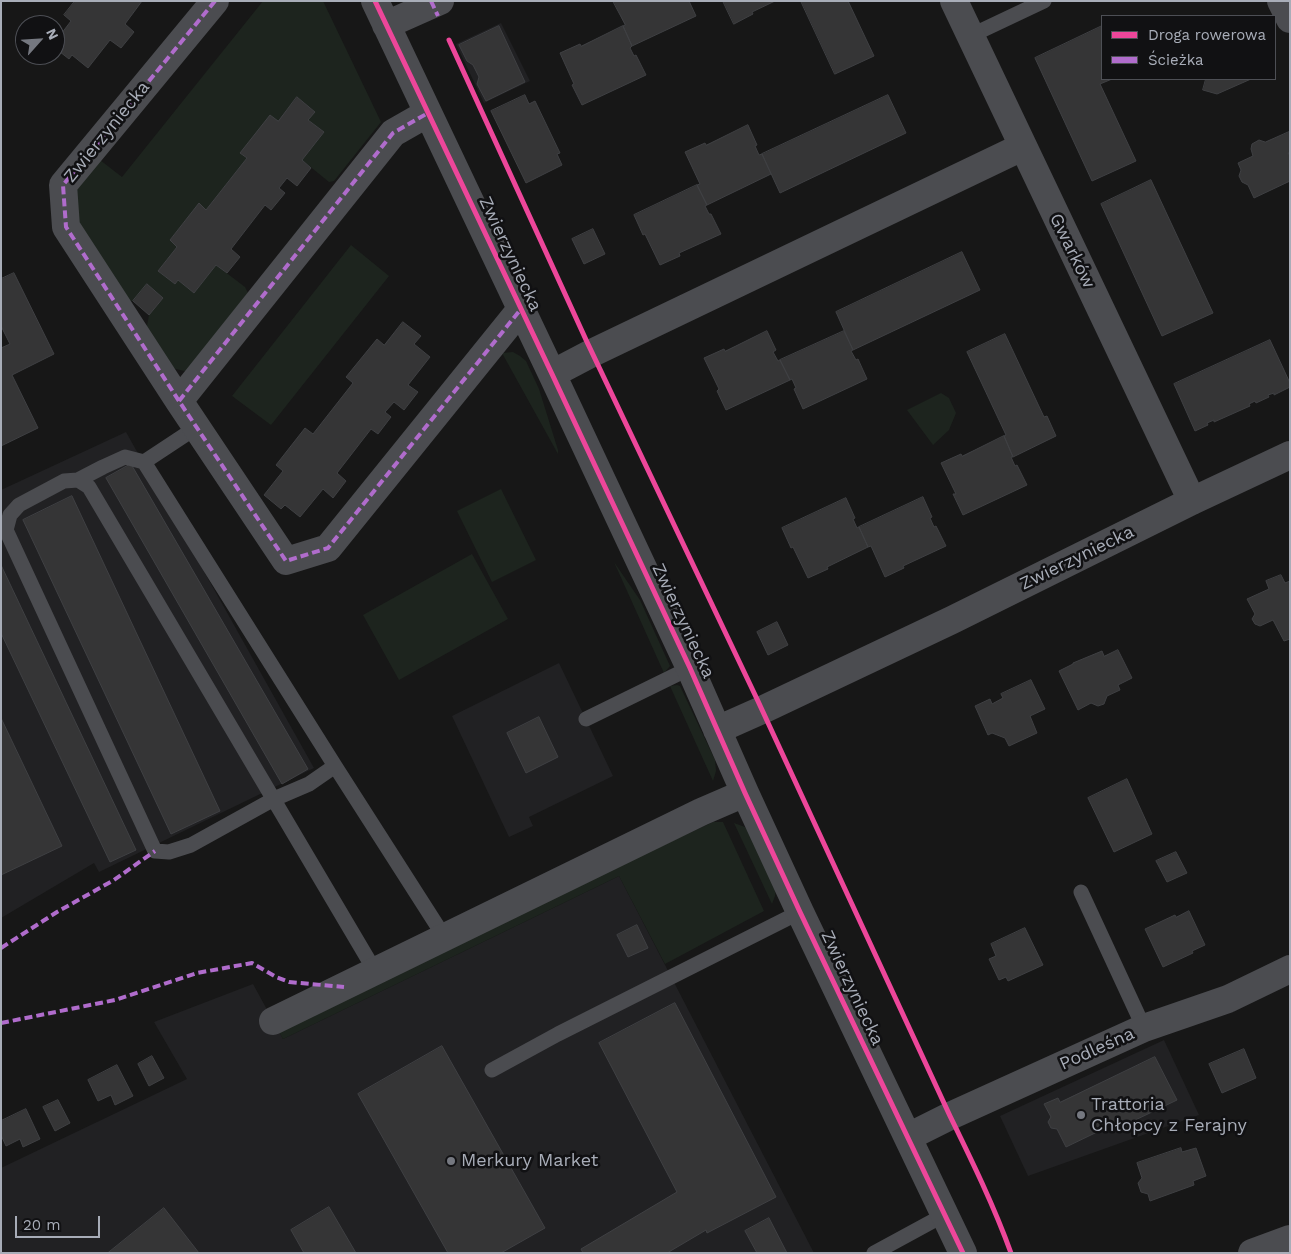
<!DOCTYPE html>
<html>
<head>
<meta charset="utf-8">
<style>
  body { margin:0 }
  #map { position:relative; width:1291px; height:1254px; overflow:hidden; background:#171717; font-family:"Work Sans",sans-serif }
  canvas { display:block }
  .frame { position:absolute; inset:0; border:2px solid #a8adb8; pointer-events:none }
  .legend { position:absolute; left:1101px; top:15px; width:175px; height:65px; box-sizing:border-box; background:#111113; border:1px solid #4d4f55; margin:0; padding:6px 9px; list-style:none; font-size:15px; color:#a8adb8 }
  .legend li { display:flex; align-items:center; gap:10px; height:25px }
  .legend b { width:25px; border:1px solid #4d4f55 }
  .north { position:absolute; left:15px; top:15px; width:50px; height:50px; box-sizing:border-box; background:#111113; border:1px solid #4d4f55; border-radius:50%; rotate:64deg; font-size:14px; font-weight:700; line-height:20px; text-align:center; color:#a8adb8 }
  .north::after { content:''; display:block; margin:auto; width:18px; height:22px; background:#757880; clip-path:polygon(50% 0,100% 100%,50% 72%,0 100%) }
  .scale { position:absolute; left:15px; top:1216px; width:85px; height:22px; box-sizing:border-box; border:2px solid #a8adb8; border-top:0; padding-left:6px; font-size:15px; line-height:18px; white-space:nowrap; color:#a8adb8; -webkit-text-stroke:4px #111113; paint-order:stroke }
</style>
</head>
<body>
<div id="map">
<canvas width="1291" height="1254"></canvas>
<div class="frame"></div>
<ul class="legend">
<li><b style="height:6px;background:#ed469a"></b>Droga rowerowa</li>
<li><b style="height:6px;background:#b06ccc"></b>Ścieżka</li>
</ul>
<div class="north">N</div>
<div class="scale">20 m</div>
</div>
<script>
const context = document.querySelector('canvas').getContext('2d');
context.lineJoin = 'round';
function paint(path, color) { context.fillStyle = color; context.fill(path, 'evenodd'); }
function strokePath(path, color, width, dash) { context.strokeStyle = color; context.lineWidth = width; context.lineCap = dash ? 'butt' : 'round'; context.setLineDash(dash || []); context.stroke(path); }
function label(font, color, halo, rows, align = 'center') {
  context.font = font + ' "Work Sans",sans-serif'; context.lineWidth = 5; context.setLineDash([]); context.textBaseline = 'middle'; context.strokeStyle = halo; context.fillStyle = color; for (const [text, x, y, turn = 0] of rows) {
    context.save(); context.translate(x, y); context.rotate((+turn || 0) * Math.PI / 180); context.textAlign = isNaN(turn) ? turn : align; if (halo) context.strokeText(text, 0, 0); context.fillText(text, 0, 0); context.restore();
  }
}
const built = new Path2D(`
  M501 23 530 81 484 103 456 44Z
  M126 432 314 768 99 872 94 863 1 918V490Z
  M559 663 613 776 529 817 533 826 509 837 452 716Z
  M619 876 814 1253H1V1168L187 1079 154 1022 253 984 283 1039Z
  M1164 1040 1199 1115 1028 1176 1000 1116Z`);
const green = new Path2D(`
  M263 1H323L381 122 334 181 329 182 302 160 324 132 308 120 314 111 297 97 278 121 241 153 247 158 206 210 199 204 170 240 177 247 158 271 175 284 178 280 194 293 216 265 245 287 248 293 189 370 184 371 172 368 146 331 149 315 163 298 133 301 127 300 75 220 76 191 100 160 122 177Z
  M351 245 389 276 271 425 232 396Z
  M513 352 520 356 526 361 539 389 558 450V454L502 353Z
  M941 393 949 398 956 413 949 430 933 445 907 410Z
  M501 489 536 560 492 582 457 511Z
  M472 554 508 619 399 680 363 615Z
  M614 562 640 600 670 666 664 673Z
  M677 685 680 686 715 760 716 771 713 781 670 686Z
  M713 822H723L764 911 665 964 619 876 283 1039 279 1032 616 867Z
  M734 823 745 827 749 832 776 888 775 896 772 904Z`);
const building = new Path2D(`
  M75 1H142L125 24 134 32 121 48 110 40 88 68 72 55 69 59 55 48V42L71 21 64 15Z
  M613 1H689L696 16 632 46 623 26 625 25Z
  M723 1H775L752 12 753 14 734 24Z
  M801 1H848L874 56 835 74Z
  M499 26 525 82 486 101 477 84 479 77 473 65 467 61 459 45Z
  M623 26 632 46 630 48 634 56 636 55 646 75 582 105 572 85 574 84 560 53 580 44 581 46Z
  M1102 26V79H1112L1100 84 1136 161 1092 181 1035 58Z
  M1206 79H1251L1217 94 1203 90Z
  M525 95 529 104 535 101 560 153 557 154 562 165 526 183 491 111Z
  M888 95 906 133 780 193 762 154Z
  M297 97 315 112 308 120 324 132 302 160 311 168 297 186 287 178 279 188 285 193 271 210 265 205 231 249 240 257 227 273 216 265 194 293 178 280 175 284 158 271 177 247 170 240 199 203 206 210 247 158 240 153 270 115 278 121Z
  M748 125 757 145 755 146 759 155 762 154 771 174 707 205 697 185 700 184 685 152 705 143 706 145Z
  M1289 132 1290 134V153H1288L1290 156V181L1254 198 1248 185 1242 182 1239 176 1241 170 1238 163 1253 156 1251 149 1252 144 1259 140 1265 142Z
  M1151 180 1213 313 1162 336 1101 204Z
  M697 185 707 205 705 206 709 214H711L721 234 679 253 680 256 660 265 645 234 643 235 634 215Z
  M593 229 605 254 584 264 572 239Z
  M962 252 980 290 853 350 836 312Z
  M14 273 54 354 12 375 38 428 1 446V348L10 344 1 326V279Z
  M147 284 163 298 149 315 133 301Z
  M403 322 421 336 414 344 430 357 408 385 418 392 404 410 394 402 385 412 391 417 378 434 371 429 337 473 346 481 333 498 323 489 300 517 285 505 281 509 264 495 283 471 276 465 305 428 313 434 353 383 346 377 377 339 384 345Z
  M767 331 776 350 773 352 778 361 780 360 790 380 726 410 717 391 719 389 704 358 724 349 725 351Z
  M844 331 853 350 851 351 856 360 858 359 867 379 803 409 794 389 796 388 792 379 790 380 780 360Z
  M1005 334 1044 417 1047 416 1056 436 1013 457 1004 436 1006 435 967 352Z
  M1270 340 1290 383V387L1274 395V393L1268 395 1269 397 1256 403 1255 401 1249 404 1250 406 1214 422V420L1207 423 1208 425 1195 431 1174 384Z
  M1004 436 1013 457H1011L1015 466 1017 465 1027 485 963 515 953 494H956L941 463 961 454 962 456Z
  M131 464 308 769 282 784 106 478Z
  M72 496 220 811 171 834 23 520Z
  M923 497 932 517 930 518 934 527 936 526 946 546 903 566 904 568 885 577 871 546 868 547 859 527Z
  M846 498 855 518 853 519 857 528 859 527 868 547 827 567 828 569 808 578 793 547 791 548 782 528Z
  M1 565 136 850 110 862 1 633Z
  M1281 575 1285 583 1290 581V639L1284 641 1273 620 1260 626 1255 624 1252 619 1255 614 1247 599 1269 589 1266 581Z
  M777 622 788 645 768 655 757 632Z
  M1118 650 1132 678 1118 685 1120 690 1107 696 1104 704 1098 706 1091 703 1078 710 1059 671 1073 664V663L1102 651 1104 656Z
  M1031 680 1045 709 1030 716 1037 733 1009 746 1005 738 992 733 988 735 975 706 990 699 992 704 1003 698 1001 694Z
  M539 717 558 757 526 773 507 733Z
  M1 718 62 846 1 875Z
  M1127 779 1152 834 1114 852 1088 798Z
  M1176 852 1187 873 1167 882 1156 861Z
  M1189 911 1205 945 1192 951 1193 953 1163 967 1145 929 1175 915 1176 917Z
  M637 925 648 948 628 957 617 935Z
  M1025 928 1043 965 1008 981 1006 977 999 980 989 959 996 956 991 944Z
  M675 1003 776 1197 707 1233 706 1230 667 1253H583L581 1249 677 1192 599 1043Z
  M442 1046 545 1228 501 1253H448L358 1094Z
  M1244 1049 1256 1078 1222 1093 1209 1064Z
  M152 1056 164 1078 149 1086 138 1064Z
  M1155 1057 1177 1100 1129 1123 1122 1120 1066 1147 1057 1129 1051 1128 1048 1122 1051 1117 1044 1104 1058 1098 1060 1102Z
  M117 1065 133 1096 115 1105 111 1095 98 1101 88 1080Z
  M58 1100 70 1123 55 1131 43 1107Z
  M26 1109 40 1139 23 1147 20 1139 6 1146 1 1135V1121Z
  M1181 1148 1182 1152 1196 1148 1206 1176 1193 1181 1194 1185 1150 1201 1148 1194 1141 1192 1138 1183 1142 1178 1137 1163Z
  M329 1207 356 1253H304L291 1230Z
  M164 1208 199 1253H108Z
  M769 1218 787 1253H757L745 1231Z`);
const lane = new Path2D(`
  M970 36 1044 1
  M197 427 144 462 335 766 445 938
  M78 480 103 467 125 457 144 462
  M586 719 690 668
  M335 766 309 784 274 799 191 845 169 852 155 851 6 530 10 515 19 505 64 481 78 480 89 487 375 971
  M1081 892 1144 1028
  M492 1070 558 1034 800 912
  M874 1253 944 1215`);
const street = new Path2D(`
  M215 1 63 185 66 227 179 401 286 561 328 548 521 309
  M375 1 552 374 690 668 745 793 800 912 963 1253
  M954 1 1192 501
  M1281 1 1290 19
  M386 25 440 1
  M552 374 592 353 1022 147
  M179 401 393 133 428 113
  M717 730 762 710 952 620 1192 501 1290 455
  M273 1021 701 812 745 793
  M908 1137 950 1116 1144 1028 1228 999 1290 969
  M1252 1253 1290 1239`);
const quiet = new Path2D(`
  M215 1 63 185 66 227 179 401 286 561 328 548 521 309
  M431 1 438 16
  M179 401 393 133 428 113
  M1 948 57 912 114 880 155 851
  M1 1023 115 1000 197 973 252 963 276 977 289 982 344 987`);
const cycleway = new Path2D(`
  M375 1 552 374 690 668 745 793 800 912 963 1253
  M449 40 587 342 757 699 950 1116C972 1161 994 1206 1011 1253`);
const markers = [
  [1081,1115,5,"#757880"],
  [451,1161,5,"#757880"]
];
const streetNames = [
  ["Zwierzyniecka",107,132,-51],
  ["Gwarków",1072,251,64],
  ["Zwierzyniecka",510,254,65],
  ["Zwierzyniecka",1077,558,-26],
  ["Zwierzyniecka",683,621,65],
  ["Zwierzyniecka",852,988,65],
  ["Podleśna",1097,1049,-24]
];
const poiNames = [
  ["Trattoria",1091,1105],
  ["Chłopcy z Ferajny",1091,1126],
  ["Merkury Market",461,1161]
];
paint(built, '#212123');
paint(green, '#1d241e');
paint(building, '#353536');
strokePath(building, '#3f4043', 1);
strokePath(lane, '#4b4c50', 15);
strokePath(street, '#4b4c50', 28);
strokePath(quiet, '#b06ccc', 4, [8, 4]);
strokePath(cycleway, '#ed469a', 5);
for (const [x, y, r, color] of markers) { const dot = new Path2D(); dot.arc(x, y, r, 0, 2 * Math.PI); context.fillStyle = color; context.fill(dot); strokePath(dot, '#111113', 2); }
label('18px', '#a8adb8', '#111113', streetNames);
label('18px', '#a8adb8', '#111113', poiNames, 'left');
</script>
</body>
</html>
